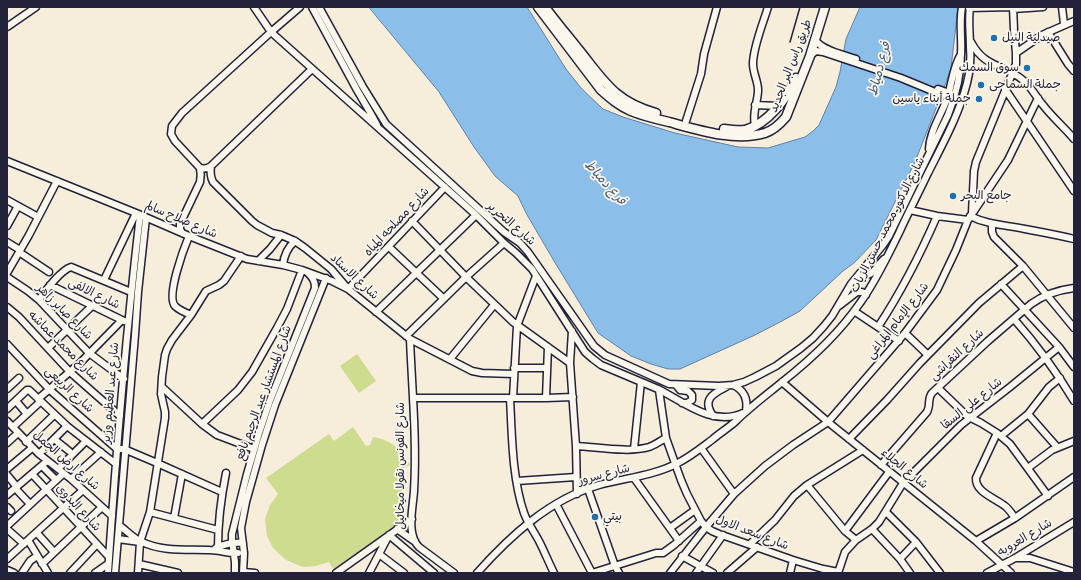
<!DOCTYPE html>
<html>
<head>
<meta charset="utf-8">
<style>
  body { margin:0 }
  #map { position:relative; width:1081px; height:580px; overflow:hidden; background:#f7eddb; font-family:Pangolin,sans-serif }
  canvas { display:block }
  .frame { position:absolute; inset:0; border:8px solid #22223b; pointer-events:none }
</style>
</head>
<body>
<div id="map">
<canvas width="1081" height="580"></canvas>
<div class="frame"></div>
</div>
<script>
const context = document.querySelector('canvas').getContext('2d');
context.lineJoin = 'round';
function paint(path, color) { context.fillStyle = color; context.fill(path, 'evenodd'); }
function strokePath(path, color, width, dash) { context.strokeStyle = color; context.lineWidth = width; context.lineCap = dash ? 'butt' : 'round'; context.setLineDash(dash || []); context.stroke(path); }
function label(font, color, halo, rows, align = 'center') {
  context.font = font + ' Pangolin,"Playpen Sans Arabic",sans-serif'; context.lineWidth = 3.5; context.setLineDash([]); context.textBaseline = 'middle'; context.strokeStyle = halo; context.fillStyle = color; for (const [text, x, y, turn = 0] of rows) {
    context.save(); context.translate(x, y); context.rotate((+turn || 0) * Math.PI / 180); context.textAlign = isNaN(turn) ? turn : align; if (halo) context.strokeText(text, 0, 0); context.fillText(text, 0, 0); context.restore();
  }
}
const green = new Path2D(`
  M357 354 376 381 359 393 340 366Z
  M353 427 366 446 370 445 373 437C393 441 400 448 410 465L402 469C405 483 403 495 396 508L404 521 335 572 329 562 316 566 303 567 286 560 273 548 267 536 265 519 270 505 278 494 266 478 329 434 334 441Z`);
const water = new Path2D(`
  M369 7H527L566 69 581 88 603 109 623 117 675 133 738 147 768 148 805 137 813 131 819 125 836 87 840 72 846 39 860 7H958L951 68 944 88 915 162 876 240 854 263 843 271 800 311 782 321 755 335 680 369H668L651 364 631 356 598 333 554 261 526 213 518 196 495 176 474 147 439 92Z`);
const minor = new Path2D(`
  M254 7 271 32 476 215 504 243 516 253 532 269 585 352 593 359 601 365C620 373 639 381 658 389 684 402 713 427 743 413
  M312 7 357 90 371 114 377 125
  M319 7 363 87 386 124 504 232 520 243 528 252 594 346 605 355 669 384 719 386 733 385 744 382 755 377 776 366 801 348 813 338 824 326 832 316 851 284 883 245 889 236 948 115C956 95 961 75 961 54 962 38 959 23 962 7
  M1062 7 1064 24
  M969 8 1013 7
  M1013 9 1043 7
  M7 27 36 7
  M1048 32 1068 64 1074 71
  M815 39C820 50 845 55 856 59
  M971 42C985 69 1005 64 1024 81 1032 88 1036 97 1043 105 1052 117 1064 127 1074 139
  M1016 53 1042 35 1074 21
  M811 55 816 51 823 52 901 78 947 97
  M938 89 949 93
  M1005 89 1074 191
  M755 105 779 106
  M686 121 701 74 704 54 717 7
  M755 126C752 112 757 105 758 92 759 83 753 74 753 64 753 47 763 24 768 7
  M929 149C930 130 942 114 948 96 952 82 953 67 961 54
  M7 161 136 213 189 236 247 259 283 265 302 270 332 281 348 289 445 187
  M211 166C210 172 210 176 213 182L252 221 257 225 272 233 281 235 295 241 305 248 331 269 348 289 410 339 472 371 482 373 514 374
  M200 168C204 169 207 169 211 166L312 69
  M7 200 38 217
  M910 210 937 216 968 220
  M972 213 974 171 976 162 1016 64V53L1014 30 1013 7
  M970 216C988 225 1006 225 1025 229 1041 232 1058 235 1074 239
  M412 221 466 277 513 322 570 363
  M992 224V232L994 237 1023 266 1074 328
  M7 226 18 206
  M182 233 180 229V224L200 182C201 177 201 173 200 168L175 141 171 134 172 126 182 113 271 32 300 7
  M189 236C184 248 166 296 175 306 179 310 186 313 191 315
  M7 242 20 250
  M389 247 444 299
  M19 252 49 272
  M258 261 270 249 281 235
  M283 265C284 255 287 248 295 241
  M7 273 29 235 57 181
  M860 273C872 280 876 266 884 259
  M7 277 28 291 39 300 89 353 124 379
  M104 280 136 213
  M1001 284 1059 347 1074 367
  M50 285 124 321
  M39 300C45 291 61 270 71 267L131 292
  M839 306 857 292H862L866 295
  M7 307 19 317 70 372 120 416
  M854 311 899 341
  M376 312 476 215
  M1014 319C1037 345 1056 371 1074 401
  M878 327C901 292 920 255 937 216
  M572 331 570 363 576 446 577 494
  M905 333 928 355
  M406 336 466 277 504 243
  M410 339C412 389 417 441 414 491 413 508 406 534 419 547L454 573
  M7 344 50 390 117 449H124L157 463 222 492
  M48 348 92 306
  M450 359 494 305
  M514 368H547
  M782 382 828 422 976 541 1011 573
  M676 385 680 390 688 391 692 395V400L687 403H682
  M733 385C744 390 748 399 746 411
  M162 387 202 424 217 435 254 449
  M938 388 967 416 981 423 997 433 1010 444 1048 496
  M7 389 19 378
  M659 390 666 438 681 480 687 494 701 521 706 527 712 531 719 534 793 560 823 569 838 572
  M413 398H546L573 397
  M510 398C512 435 512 478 524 513 528 524 535 533 540 543 545 553 549 563 554 573
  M513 398 517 326 536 276
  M546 398 548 347
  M38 399 80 363 122 320
  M16 401 27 414
  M7 409 27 390H29L67 426 116 464
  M1028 414 1057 447
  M713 416C702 400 712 394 726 387
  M7 421 39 454 71 479 112 516
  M202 424 238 390 252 372 277 328 287 309 302 270
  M13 427 40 402
  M997 433 976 478C975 492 995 498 1005 506 1009 509 1012 514 1015 518
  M1001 436 1028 414 1049 387 1060 378
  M54 439 69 451
  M849 439 887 400 920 363 979 303 1023 266
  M26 442 54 415
  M7 443 18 433
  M576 446C597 447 629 453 649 447 655 445 660 441 666 438
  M701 448 734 494
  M634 449 641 382
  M39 454 67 426
  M881 465 927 412C931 405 927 399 932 393L988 341 1031 304C1045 294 1058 290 1074 288
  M42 466 56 480
  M1028 468 1052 450 1074 441
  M7 469 32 448
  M58 469 86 441
  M32 474 109 557
  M7 475 17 487
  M634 478 679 541
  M71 479 101 452
  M517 481 576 477
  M807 485 845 531 856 540
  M15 488 30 504
  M588 489 615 566 619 573
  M7 495 47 461
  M556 504 592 573
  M7 507 11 511
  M150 512 218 530
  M886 512 916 542 940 573
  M174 518 182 474
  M7 526 63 474
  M120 526C127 531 134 539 142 542 163 552 188 549 210 550 220 550 228 554 238 553
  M670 528 695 510
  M7 529 24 544
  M397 529 414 541
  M872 529 900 559 910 573
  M845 531 889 472
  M37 533 54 552
  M118 539 140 542
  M28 540 48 573
  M976 541 1015 518 1074 477
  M750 544 775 520 794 496 807 485 863 450
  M218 547C218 522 221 498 226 473
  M216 548C225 544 233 542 243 543
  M379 554 404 573
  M682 556 713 573
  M1016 558H1030L1074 572
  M7 559 83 490
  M900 559 916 542
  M42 564 102 507
  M139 564 178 573
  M7 570 14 573
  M243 572 255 573
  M22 573 30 561 37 556
  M70 573 97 544
  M95 573 108 564
  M108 573C116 453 126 334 140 215
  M115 573 135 335 138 292 146 218
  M138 573 140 542 150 512 165 418V412L161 394 162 377 165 355 167 349 172 340 191 315 206 291 219 285 224 281 241 256
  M235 573V562L232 540V534L247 474 259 433 269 403 315 288C315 281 313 278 308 273
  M243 573 244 553 241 528 246 502 262 445 275 405 326 278
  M336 573 412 519
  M369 573 389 535 434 573
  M477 573C510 536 550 499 599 485 625 478 652 476 676 464 690 457 701 448 713 439 720 433 728 428 735 422 739 418 743 414 747 411 758 401 770 392 781 383 809 361 840 332 860 303 876 281 887 257 899 233 908 213 918 194 927 175 942 145 959 115 967 83 970 71 971 59 970 47 970 33 968 21 970 7
  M592 573 656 553H663L674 545 701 521
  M670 573 706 527 734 494 765 466 793 445 828 422 905 333 937 290 956 250 968 220 1008 160 1038 98
  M696 573 723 535
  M727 573 757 547
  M790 573 793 560
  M838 573 845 552 856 540 872 529 879 522 903 483 961 425 1010 387 1059 347
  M987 573 1015 558 1074 522`);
const major = new Path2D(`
  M538 7 601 90C610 98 619 106 631 111 643 116 656 119 669 122 698 130 735 142 765 133 774 130 780 124 786 117L810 56 825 7
  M545 7C556 22 568 36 579 50 604 81 615 102 656 113
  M724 129C731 130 738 131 745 130 768 124 787 98 796 78`);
const rail = new Path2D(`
  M790 42 800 7`);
const markers = [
  [994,38,4,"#1f6fb2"],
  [1027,68,4,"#1f6fb2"],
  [981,85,4,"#1f6fb2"],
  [979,99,4,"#1f6fb2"],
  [953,196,4,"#1f6fb2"],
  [595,517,4,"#1f6fb2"]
];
const poiNames = [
  ["صيدلية النيل",1002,38],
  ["سوق السمك",1019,68,"right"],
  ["جملة السماحى",989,85],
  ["جملة أبناء ياسين",971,99,"right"],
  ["جامع البحر",961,196],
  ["بيتي",603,517]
];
const streetNames = [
  ["طريق راس البر الجديد",791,66,-69],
  ["شارع صلاح سالم",181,220,23],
  ["شارع مصلحه المياه",397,222,-47],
  ["شارع التحرير",511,224,41],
  ["شارع الدكتور محمد حسن الزيات",888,225,-63],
  ["شارع الاستاد",354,277,43],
  ["شارع الالفى",94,294,26],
  ["شارع صابر زاهر",64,312,45],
  ["شارع الإمام المراغى",898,321,-52],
  ["شارع محمد عماشه",63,346,45],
  ["شارع النقراشى",957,355,-43],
  ["شارع الربيعى",69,390,43],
  ["شارع عبد العظيم وزير",111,393,-85],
  ["شارع المستشار عبد الرحيم نافع",264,393,-70],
  ["شارع على السقا",972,404,-39],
  ["شارع ارض الجمل",66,461,41],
  ["شارع الفونس نقولا ميخائيل",401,466,-90],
  ["شارع الجلاء",904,469,39],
  ["شارع سرور",604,475,-15],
  ["شارع البدوى",78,508,47],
  ["شارع سعد الاول",752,533,21],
  ["شارع العروبه",1025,538,-31]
];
const waterNames = [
  ["فرع دمياط",880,69,-75],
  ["فرع دمياط",605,183,48]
];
paint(green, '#cddc8f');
paint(water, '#8bbee8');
strokePath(water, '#6180a3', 1);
strokePath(minor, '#22223b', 9);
strokePath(major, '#22223b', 11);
strokePath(minor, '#fbf7ec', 6);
strokePath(major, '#fbf7ec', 8);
strokePath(rail, '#22223b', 1.5);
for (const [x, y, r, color] of markers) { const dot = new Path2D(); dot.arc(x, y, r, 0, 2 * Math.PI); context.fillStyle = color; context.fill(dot); strokePath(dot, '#fbf7ec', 1.5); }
label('12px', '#22223b', '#fbf7ec', poiNames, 'left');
label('12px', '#22223b', '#fbf7ec', streetNames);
label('italic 13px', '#475978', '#fbf7ec', waterNames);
</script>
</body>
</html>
